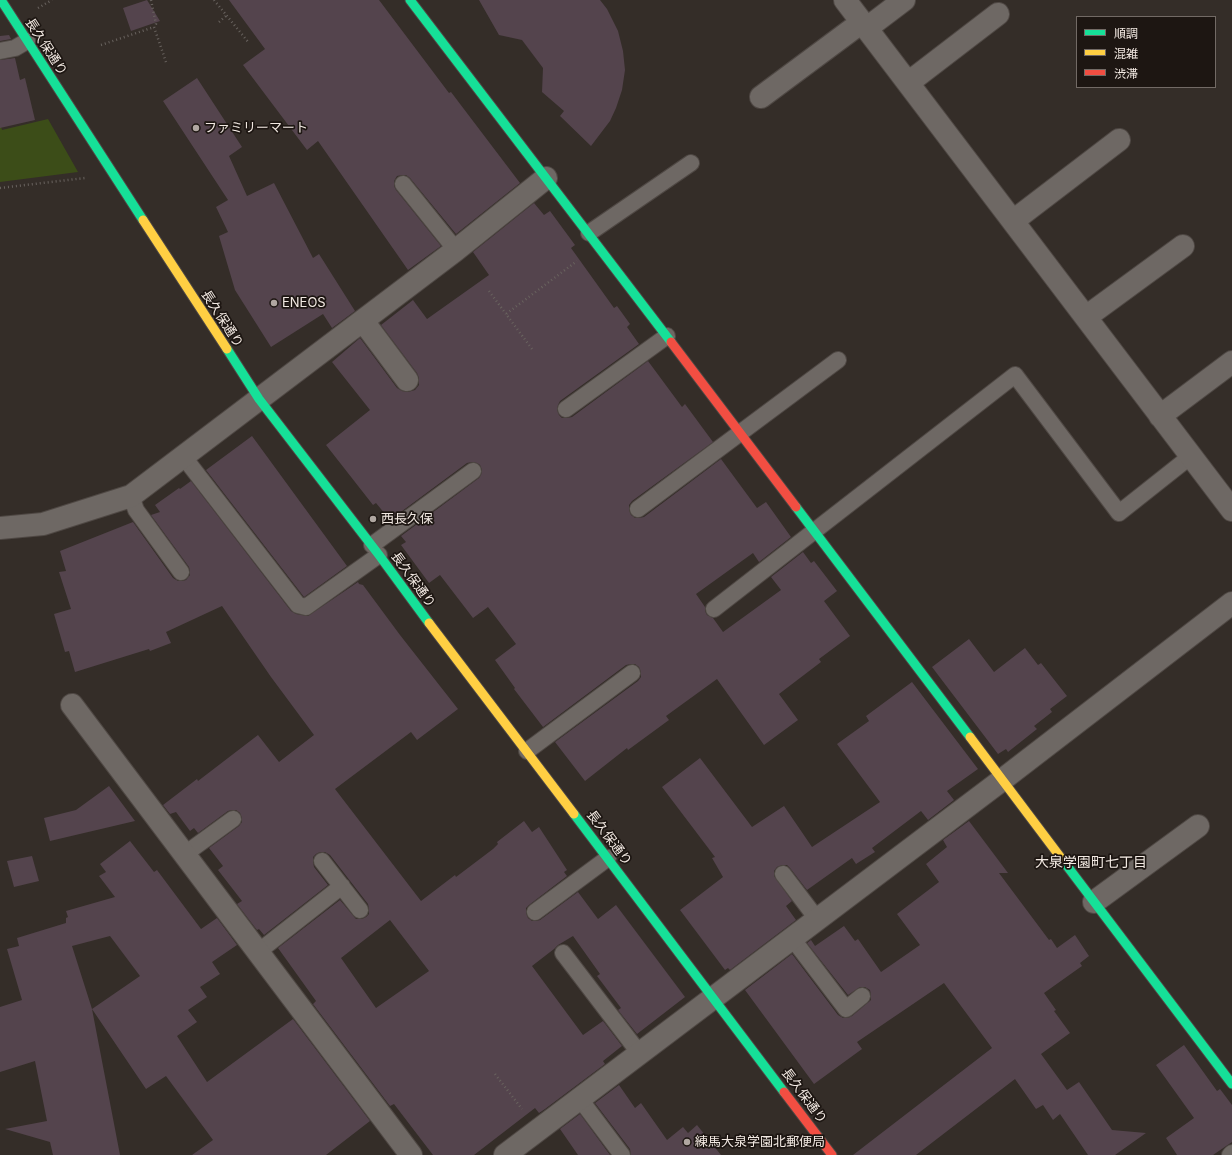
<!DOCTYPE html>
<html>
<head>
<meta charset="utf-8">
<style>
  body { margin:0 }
  #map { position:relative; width:1232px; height:1155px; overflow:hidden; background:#342d28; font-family:Inter,"Noto Sans JP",sans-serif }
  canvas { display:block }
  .legend { position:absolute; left:1076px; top:16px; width:140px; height:72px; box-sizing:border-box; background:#1d1612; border:1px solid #726a65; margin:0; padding:5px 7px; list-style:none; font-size:12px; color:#f2e9e2 }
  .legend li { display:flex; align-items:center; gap:8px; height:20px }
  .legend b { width:20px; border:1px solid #726a65 }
</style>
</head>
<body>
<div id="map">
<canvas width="1232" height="1155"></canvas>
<ul class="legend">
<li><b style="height:5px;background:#16e098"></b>順調</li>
<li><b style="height:5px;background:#ffcf43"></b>混雑</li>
<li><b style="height:5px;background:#f24e42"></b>渋滞</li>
</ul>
</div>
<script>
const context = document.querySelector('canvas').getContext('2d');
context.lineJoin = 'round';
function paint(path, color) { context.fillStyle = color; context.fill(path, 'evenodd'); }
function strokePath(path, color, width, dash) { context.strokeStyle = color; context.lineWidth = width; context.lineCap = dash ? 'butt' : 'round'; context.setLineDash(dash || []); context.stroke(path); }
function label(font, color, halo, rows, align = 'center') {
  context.font = font + ' Inter,"Noto Sans JP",sans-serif'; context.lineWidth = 3.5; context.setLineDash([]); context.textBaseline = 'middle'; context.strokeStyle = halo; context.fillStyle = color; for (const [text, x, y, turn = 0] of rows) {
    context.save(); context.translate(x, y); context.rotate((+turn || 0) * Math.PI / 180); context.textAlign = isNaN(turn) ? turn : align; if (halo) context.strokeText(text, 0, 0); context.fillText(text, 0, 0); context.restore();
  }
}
const green = new Path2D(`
  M48 119 78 172 0 182V122L2 130Z`);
const building = new Path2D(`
  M147 0 160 21 131 31 123 8Z
  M229 0H379L449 93 451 92 520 183 456 234 410 178 406 175H402L397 176 394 181V186L396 190 441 246 408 270 318 141 307 150 243 65 265 49Z
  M479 0H600L607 9 618 31 623 51 625 70 622 90 616 108 610 121 591 146 560 116 564 111 542 92 543 68 522 40 499 35Z
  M9 35 11 39 0 41V36Z
  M15 58 20 80 25 78 35 120 0 128V60Z
  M197 78 242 147 229 156 247 196 274 183 313 258 319 254 355 311 332 328 323 314 271 347 235 290 219 236 228 232 216 207 228 200 163 101Z
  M534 203 544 215 550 211 575 245 571 248 614 308 617 306 630 324 627 327 639 344 560 401 558 405 557 410 559 415 562 418H567L572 417 648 361 682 407 685 404 713 442 632 501 629 505V510L631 515 635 518H639L644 517 721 459 757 508 766 502 791 537 759 562 753 553 696 594 705 607V611L707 615 713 618 723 632 781 590 771 577 803 552 811 563 814 561 837 591 824 601 850 636 819 659 821 662 779 694 798 720 764 745 717 679 666 716 669 720 628 750 627 748 585 781 555 742 638 681 641 677V672L639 667 635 664H631L626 665 543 727 514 689 515 688 495 660 516 644 488 607 473 618 440 575 429 583 401 545 406 542 401 536 479 478 481 475 482 470 480 465 477 463 472 462 467 463 390 520 376 503 373 505 326 445 370 410 332 362 360 338 397 388 402 391 408 392 415 390 419 385V378L417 373 381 325 413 300 427 319 489 275 473 252Z
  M252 436 347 566 304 597 206 470Z
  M191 481 291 611 296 614 308 616 358 582 359 584 363 585 400 635 458 709 417 740 411 732 335 789 421 901 455 875 456 877 493 849 498 844 497 842 524 821 532 832 539 827 567 870 564 872 567 876 529 905 526 908V913L528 918 532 921H536L540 920 578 892 598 919 616 905 685 997 637 1034 618 1010 621 1008 597 976 600 974 573 936 558 945 554 949 532 966 583 1035 603 1021 622 1046 603 1061 605 1064 545 1109 539 1113 535 1108 474 1155H433L394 1104 390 1106 313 1004 316 1001 278 948 340 900 356 919H362L366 917 369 914V909L368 904 330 855 325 852H320L316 854 313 857V862L314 867 328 885 264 935 259 929 257 930 237 904 242 901 218 870 223 866 209 848 239 826 242 822V818L240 813 236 810H232L228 811 198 833 194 828 190 831 176 812 170 814 163 805 197 779 198 781 258 735 279 762 314 735 271 677 222 606 166 632 171 643 150 651 149 649 75 672 69 651 65 652 54 614 71 609 59 572 66 571 60 551 133 522 173 578 178 581H182L186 580 190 575V571L189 567 151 515 160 512 155 505 179 488 180 489ZM390 920 429 971 376 1008 341 958Z
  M969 639 994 672 1025 648 1038 665 1041 663 1067 696 1050 709 1052 712 1034 726 1037 729 1008 752 1006 749 998 754 932 667Z
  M912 682 978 769 947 791 954 800 928 820 921 811 872 848 875 852 856 864 852 858 807 890 790 868 787 865H782L777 867 774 871V876L792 901 786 906 796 920 730 970 728 968 725 970 680 910 723 877 712 858 715 857 662 787 700 758 752 827 784 806 812 847 880 802 837 744 869 721 866 716Z
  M109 786 135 821 50 841 44 818 76 810Z
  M969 821 1008 873H999L1049 940 1051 939 1057 948 1075 935 1089 956 1080 963 1082 966 1044 993 1056 1010 1054 1011 1070 1033 1041 1054 1067 1090 1079 1082 1112 1130 1146 1133 1115 1155H1088L1060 1114 1053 1120 1043 1105 1036 1109 1015 1079 916 1155H853L992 1048 944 983 857 1042 862 1049 814 1084 745 990 792 954 838 1015 843 1018H848L852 1016 871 1000V995L870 990 865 987H860L848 995 807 943 811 940 815 946 844 926 855 941 858 939 881 972 920 945 897 914 939 882 926 864 947 847 943 840Z
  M130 841 154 872 157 870 201 929 217 918 237 945 212 962 220 974 200 987 207 997 188 1010 197 1022 177 1036 207 1082 293 1019 370 1121 326 1155H192L213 1140 166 1076 146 1089 92 1009 120 1155H53L50 1142 5 1129 47 1121 35 1061 0 1072V1007L22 1000 7 949 19 946 17 938 66 923V918L68 917 66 911 115 897 99 876 106 872 100 864ZM110 936 140 976 92 1009 72 946Z
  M32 856 39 881 14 887 7 861Z
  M1184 1045 1217 1091 1220 1089 1232 1105V1142L1213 1155H1177L1166 1138 1194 1118 1156 1065Z
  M619 1085 635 1108 641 1103 667 1140 683 1127 688 1133 697 1125 721 1155H631L630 1149 595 1103Z
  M580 1114 610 1155H578L560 1129Z`);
const path = new Path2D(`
  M151 0 156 24 154 27
  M214 0 249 43
  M38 8 52 0
  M219 22 227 15
  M101 45 154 27 166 62
  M0 188 85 178
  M489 291 506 314
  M532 349 506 314 577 261
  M495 1074 522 1109`);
const lane = new Path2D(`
  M0 51 15 48 27 41
  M403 184 456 250
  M589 233 691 163
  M566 409 667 336
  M183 456 298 605 306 607 379 555
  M131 496 136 510 181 572
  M638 509 838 360
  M372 545 473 471
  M714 609 1015 375 1119 513 1191 456
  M527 751 632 673
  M185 854 233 819
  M322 861 360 910
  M783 874 817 919
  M535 912 608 858
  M792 938 846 1009 862 996
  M258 952 342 886
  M563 953 640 1054
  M580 1099 622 1155
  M1230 1155 1232 1153`);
const street = new Path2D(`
  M845 0 1232 510
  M867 28 904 0
  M908 83 998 14
  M761 97 862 22
  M1013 221 1119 140
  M1086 317 1183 246
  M363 321 407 380
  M1160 416 1232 362
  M0 528 43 524 131 496 456 250 546 178
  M72 705 411 1155
  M1094 902 1198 826
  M505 1155 1002 780 1232 603`);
const fast = new Path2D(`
  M1 0 143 220
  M410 0 671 342
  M227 349 259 399 379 555 429 623
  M796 507 970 737
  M574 814 784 1092
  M1061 858 1232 1084`);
const slow = new Path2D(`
  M143 220 227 349
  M429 623 574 814
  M970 737 1061 858`);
const jam = new Path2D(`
  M671 342 796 507
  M784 1092 832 1155`);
const markers = [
  [196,128,4,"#b0a7a1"],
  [274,303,4,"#b0a7a1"],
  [373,519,4,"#b0a7a1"],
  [687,1142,4,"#b0a7a1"]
];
const streetNames = [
  ["長久保通り",46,47,57],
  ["長久保通り",222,319,57],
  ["長久保通り",413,580,54],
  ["長久保通り",609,838,53],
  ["長久保通り",804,1096,53]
];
const poiNames = [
  ["ファミリーマート",204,128],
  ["ENEOS",282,303],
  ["西長久保",381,519],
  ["練馬大泉学園北郵便局",695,1142]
];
const neighbourhoodNames = [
  ["大泉学園町七丁目",1091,863]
];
paint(green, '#3c4d18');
paint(building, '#54444d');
strokePath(lane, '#4f4844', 18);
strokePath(street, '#4f4844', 24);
strokePath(fast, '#4f4844', 11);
strokePath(slow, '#4f4844', 11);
strokePath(jam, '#4f4844', 11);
strokePath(path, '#69635f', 2.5, [1, 3]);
strokePath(lane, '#6e6864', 16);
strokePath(street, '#6e6864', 22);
strokePath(fast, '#16e098', 9);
strokePath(slow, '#ffcf43', 9);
strokePath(jam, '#f24e42', 9);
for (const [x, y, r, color] of markers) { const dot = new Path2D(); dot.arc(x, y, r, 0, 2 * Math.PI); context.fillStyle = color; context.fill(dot); strokePath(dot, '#1d1612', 1.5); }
label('13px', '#f2e9e2', '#1d1612', streetNames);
label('13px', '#f2e9e2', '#1d1612', poiNames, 'left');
label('14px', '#f2e9e2', '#1d1612', neighbourhoodNames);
</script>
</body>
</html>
